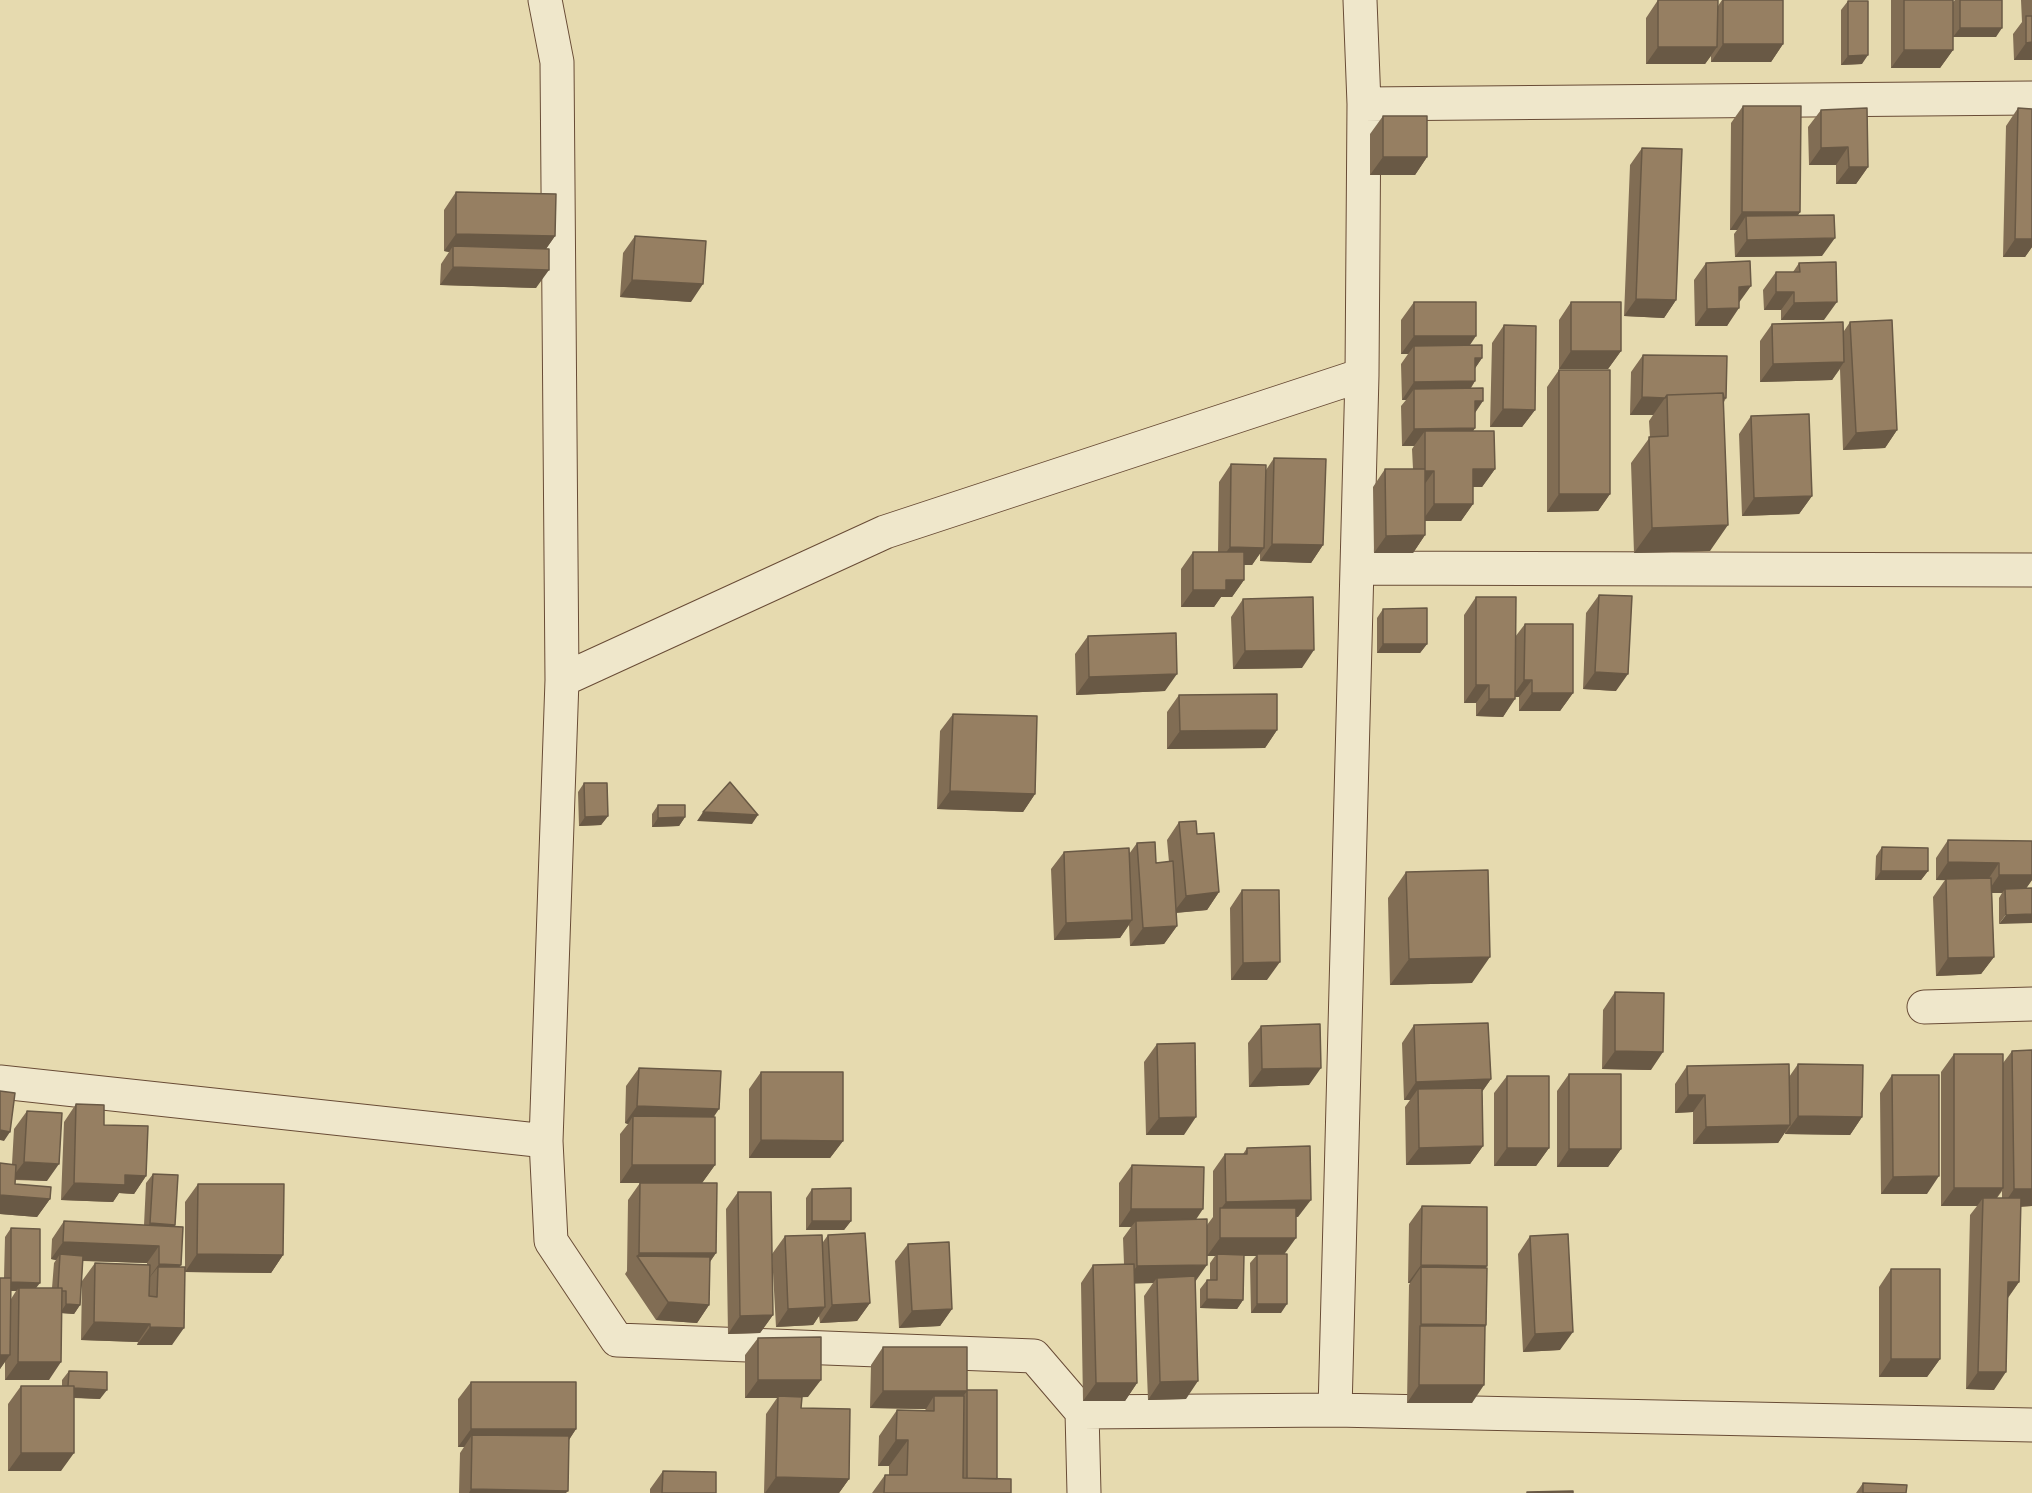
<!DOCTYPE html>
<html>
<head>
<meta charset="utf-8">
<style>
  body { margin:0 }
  canvas { display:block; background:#e6daaf }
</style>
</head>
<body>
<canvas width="2032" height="1493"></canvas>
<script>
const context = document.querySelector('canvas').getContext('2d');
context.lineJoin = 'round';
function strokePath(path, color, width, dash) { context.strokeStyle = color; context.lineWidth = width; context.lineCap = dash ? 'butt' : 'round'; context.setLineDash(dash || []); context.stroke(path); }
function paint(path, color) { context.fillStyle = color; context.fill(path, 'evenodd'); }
const street = new Path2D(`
  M545 0 557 62 562 680 546 1141 551 1241 617 1340 1034 1356 1082 1412 1084 1493
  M1364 104 2032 98
  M1357 568 2032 570
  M562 680 885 532 1362 375
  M1924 1007 2032 1004
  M0 1082 546 1141
  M1335 1410 1362 375 1364 104 1360 0
  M1082 1412 1335 1410 2032 1425`);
const wall = new Path2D(`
  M1658 0 1718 6 1722 0H1783V44L1771 62H1711V56L1705 64H1646V18Z
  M1891 0H1953V50L1940 68H1891Z
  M1955 0H2002L1996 37H1953V2Z
  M2021 0H2032V60H2014L2013 34 2022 22Z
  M1848 1 1862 64 1841 65V10Z
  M1743 106 1800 212 1798 215 1822 256 1735 257 1734 234 1737 230H1730L1731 123Z
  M2018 108 2032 109V247L2025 257H2003L2006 126Z
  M1821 110 1868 167 1856 184H1836V165H1809L1808 127Z
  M1383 116 1427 157 1415 175H1370V134Z
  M1642 148 1676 300 1664 318 1624 316 1630 165Z
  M456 192 555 236 546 249 536 288 440 285 441 264 449 252 444 251V210Z
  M635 236 691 302 620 297 623 253Z
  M1706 263 1739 303 1727 326H1695L1694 280Z
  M1799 263 1824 320H1781V310H1764L1763 290 1776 272H1793Z
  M1414 302 1470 345 1482 358 1475 368V381L1471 388 1475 413V428L1473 431 1495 469 1482 487H1473V504L1461 521H1425V535L1413 553H1374L1373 487 1385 469H1413L1412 449 1414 446H1402L1401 406 1406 400H1402L1401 364 1408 354H1401V320Z
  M1571 302 1621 351 1608 369H1559V320Z
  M1850 322 1897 430 1885 448 1843 450 1840 369 1832 380 1760 382V341L1772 324 1844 331Z
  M1504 325 1535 410 1522 427H1490L1492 343Z
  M1643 355 1726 398 1724 402 1710 551 1634 553 1631 463 1650 437 1649 421 1653 415H1630L1631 372Z
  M1559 370 1610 494 1598 511 1547 512V387Z
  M1751 416 1812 496 1799 514 1742 516 1739 434Z
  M1274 458 1323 545 1311 563 1260 561V553L1252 565H1244V580L1232 597H1221L1214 607H1181V569L1193 552H1218L1219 482 1231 464 1266 470Z
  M1599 595 1616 691 1583 689 1586 613Z
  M1476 597 1515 637 1525 624 1573 693 1560 711H1519V697H1515L1503 717 1476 716V703H1464V615Z
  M1243 599 1302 668 1233 669 1231 617Z
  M1383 609 1427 644 1420 653H1377V618Z
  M1088 636 1165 691 1076 695 1075 654Z
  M1179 695 1277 730 1265 748 1167 749V712Z
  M953 714 1035 794 1023 812 937 809 940 731Z
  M584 783 608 816 601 825 579 826 578 792Z
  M658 805 685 817 679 826 652 827V814Z
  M1179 822 1197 834 1219 892 1207 910 1176 913 1177 926 1164 944 1130 946 1129 925 1120 938 1054 940 1051 869 1064 852 1129 854 1137 843 1156 863 1169 862 1167 840Z
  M1948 840 2032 880 1999 924V898L2002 893H1992L1994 957 1981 974 1936 976 1933 897 1945 880H1936V858Z
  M1882 847 1928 871 1921 880H1875L1876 856Z
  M1406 872 1472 983 1390 985 1388 898Z
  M1242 890 1267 980H1231L1230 908Z
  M1615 992 1651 1070 1602 1069 1603 1010Z
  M1414 1025 1491 1079 1482 1092 1483 1146 1470 1164 1406 1165 1405 1107 1410 1100H1404L1402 1043Z
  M1261 1026 1309 1085 1249 1087 1248 1043Z
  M1157 1044 1184 1135H1146L1144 1062Z
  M2032 1050V1206L2021 1207 2019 1282 2008 1298 1994 1390 1966 1389 1970 1215 1977 1206H1941V1072L1954 1054 2003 1063 2012 1051ZM2002 1191V1198H1997Z
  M1798 1064 1862 1117 1850 1135 1785 1134V1132L1778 1143 1693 1144V1112L1675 1113V1084L1687 1066 1789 1077Z
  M639 1068 714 1117 715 1165 702 1183 716 1253 710 1262 709 1305 697 1323 656 1320 625 1274 627 1271 628 1200 640 1183H620V1134L628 1124 625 1123 626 1086Z
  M761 1072 843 1141 830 1158H749V1089Z
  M1569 1074 1621 1149 1608 1167H1557V1091Z
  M1892 1075 1927 1194H1881L1880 1093Z
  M1507 1076 1549 1148 1536 1166H1494V1093Z
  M76 1104 104 1125 146 1176 134 1194 119 1193 113 1202 61 1200 64 1122Z
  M27 1111 47 1181 15 1180V1184L50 1199 37 1217 0 1214 12 1164 14 1129Z
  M1247 1148 1298 1217H1296L1284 1254 1281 1313H1251L1250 1263 1256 1256H1244L1243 1300 1237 1309 1200 1308V1289L1207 1280H1210V1263L1215 1256H1207V1225L1213 1217V1171L1225 1154H1243Z
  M1132 1165 1196 1220 1195 1282 1186 1399 1148 1400 1144 1296 1153 1283H1135L1137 1383 1125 1401H1083L1081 1283 1093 1265 1124 1264 1123 1238 1131 1227H1119V1183Z
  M153 1174 174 1226 179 1267H185V1202L198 1184 283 1255 271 1273 185 1272 172 1345H137L138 1342 81 1340 82 1281 95 1263 147 1265V1263L83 1261 80 1305 74 1314 62 1313 49 1380H5V1361L0 1369 4 1278 5 1237 11 1228 36 1288H52L54 1263 56 1260 51 1259 52 1239 64 1221 144 1225 146 1183ZM11 1291H16L11 1299Z
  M812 1189 851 1221 844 1230H806V1198Z
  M738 1192 773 1315 760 1333 728 1334 726 1209Z
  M1422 1206 1485 1268 1486 1325 1485 1327 1472 1403H1407L1409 1285 1410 1283H1408L1409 1224Z
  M828 1235 870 1303 857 1321 820 1323 819 1316 813 1325 776 1327 772 1254 785 1236 823 1242Z
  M1530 1236 1560 1350 1523 1352 1518 1254Z
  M908 1244 952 1309 940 1326 899 1328 895 1261Z
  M1891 1269 1940 1359 1927 1377H1879V1287Z
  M758 1338 808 1397H802L801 1408 849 1479 839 1493H764L766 1414 777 1398H745V1355Z
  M883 1347 967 1390 997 1479 1011 1493H872L885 1475H889V1466H878L879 1436 897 1410 924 1411 926 1409 870 1408 871 1365Z
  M69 1371 100 1399 74 1398 61 1471H8V1404L21 1386H62V1380Z
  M471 1382 576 1429 569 1440 566 1493H459L460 1453 464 1447H458V1399Z
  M663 1471 716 1493H650V1489Z
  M1863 1483 1906 1493H1856Z`);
const shadedWall = new Path2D(`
  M1960 28H2002L1996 37H1953Z
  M2032 42V60H2014L2026 43Z
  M1723 44H1783L1771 62H1711Z
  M1658 47H1717L1705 64H1646Z
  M1904 50H1953L1940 68H1891Z
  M1868 55 1862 64 1841 65 1848 56Z
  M1848 147 1836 165H1809L1821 148Z
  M1383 157H1427L1415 175H1370Z
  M1849 167H1868L1856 184H1836Z
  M1742 212H1800L1788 230 1746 216 1737 230H1730Z
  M456 234 555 236 543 253 453 246 449 252 444 251Z
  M1835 238 1822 256 1735 257 1747 240Z
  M2015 239H2032V247L2025 257H2003Z
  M453 267 549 270 536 288 440 285Z
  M632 280 703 284 691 302 620 297Z
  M1751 286 1738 304 1739 287Z
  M1776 292H1794L1781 310H1764Z
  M1636 299 1676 300 1664 318 1624 316Z
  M1837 302 1824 320H1781L1794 303Z
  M1739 308 1727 326H1695L1707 309Z
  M1414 336H1476L1464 354 1414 346 1408 354H1401Z
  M1571 351H1621L1608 369H1559Z
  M1475 358H1482L1470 376Z
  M1844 362 1832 380 1760 382 1773 364Z
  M1475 381 1463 399 1414 389 1406 400H1402L1414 382Z
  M1642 397 1665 398 1653 415H1630Z
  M1475 401H1483L1471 419Z
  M1503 409 1535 410 1522 427H1490Z
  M1475 428 1463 446 1425 431 1414 446H1402L1414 429Z
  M1897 430 1885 448 1843 450 1856 433Z
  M1473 469H1495L1482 487H1461Z
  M1425 471H1434L1422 488H1413Z
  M1559 494H1610L1598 511 1547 512Z
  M1812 496 1799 514 1742 516 1754 498Z
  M1434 504H1473L1461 521H1422Z
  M1728 525 1710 551 1634 553 1652 528Z
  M1425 535 1413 553H1374L1386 536Z
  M1272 544 1323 545 1311 563 1260 561Z
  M1230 547 1264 548 1252 565H1217Z
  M1226 580H1244L1232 597H1221L1214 607H1181L1193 590Z
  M1383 644H1427L1420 653H1377Z
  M1314 650 1302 668 1233 669 1245 651Z
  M1595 672 1628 674 1616 691 1583 689Z
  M1177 674 1165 691 1076 695 1089 677Z
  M1524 680H1532L1519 697H1512Z
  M1476 685H1489L1476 703H1464Z
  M1532 693H1573L1560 711H1519Z
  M1489 699H1515L1503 717 1476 716Z
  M1277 730 1265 748 1167 749 1180 731Z
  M950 791 1035 794 1023 812 937 809Z
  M703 812 758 815 752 824 697 821Z
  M608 816 601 825 579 826 585 817Z
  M685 817 679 826 652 827 658 818Z
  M1948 862 1999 863 1987 881 1936 880Z
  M1881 871H1928L1921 880H1875Z
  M1999 875H2032V880L2023 893 2005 889 2002 893H1987Z
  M1219 892 1207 910 1173 913 1186 896Z
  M2032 914V923L1999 924 2006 915Z
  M1132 920 1120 938 1054 940 1066 923Z
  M1177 926 1164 944 1130 946 1143 928Z
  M1490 957 1472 983 1390 985 1409 959Z
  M1994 957 1981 974 1936 976 1948 958Z
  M1280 962 1267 980H1231L1243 963Z
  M1615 1051 1663 1052 1651 1070 1602 1069Z
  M1321 1068 1309 1085 1249 1087 1262 1069Z
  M1491 1079 1478 1097 1418 1089 1410 1100H1404L1416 1082Z
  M1688 1095H1705L1693 1112 1675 1113Z
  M637 1106 719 1109 707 1127 633 1116 628 1124 625 1123Z
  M1798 1116 1862 1117 1850 1135 1785 1134Z
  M1196 1117 1184 1135H1146L1159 1118Z
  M1790 1125 1778 1143 1693 1144 1706 1127Z
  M0 1130 10 1132 4 1141 0 1140Z
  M761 1140 843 1141 830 1158H749Z
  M1483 1146 1470 1164 1406 1165 1419 1148Z
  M1507 1148H1549L1536 1166H1494Z
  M1569 1149H1621L1608 1167H1557Z
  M24 1162 59 1164 47 1181 11 1179Z
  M632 1165H715L702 1183H620Z
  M125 1175 146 1176 134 1194 119 1193 113 1202 61 1200 74 1183Z
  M1939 1176 1927 1194H1881L1893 1177Z
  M1954 1188H2003L1991 1206 1983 1198 1977 1206H1941Z
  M2014 1189H2032V1206L2002 1207Z
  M0 1195 50 1199 37 1217 0 1214Z
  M1311 1200 1298 1217 1220 1219V1210L1226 1202Z
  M1131 1209H1203L1191 1227 1136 1221 1131 1227H1119Z
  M812 1221H851L844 1230H806Z
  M150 1223 175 1225 169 1234 144 1232Z
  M1220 1238H1296L1283 1256 1257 1254 1256 1256H1217V1254L1215 1256H1207Z
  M63 1242 159 1246 147 1263 60 1260V1254L56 1260 51 1259Z
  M639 1253H716L703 1271 637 1256 627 1271Z
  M197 1254 283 1255 271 1273 185 1272Z
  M159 1264 181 1265 169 1282 158 1267 146 1282Z
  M1207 1265 1195 1282 1157 1278 1153 1283 1124 1284 1137 1266Z
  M1421 1265 1487 1266 1474 1284 1421 1267 1410 1283H1408Z
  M10 1282 40 1283 33 1292 19 1288 16 1291H4Z
  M2008 1282H2019L2006 1300Z
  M1207 1299 1243 1300 1237 1309 1200 1308Z
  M668 1302 709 1305 697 1323 656 1320Z
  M870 1303 857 1321 820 1323 832 1305Z
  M66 1304 80 1305 74 1314 60 1313Z
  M1257 1304H1287L1281 1313H1251Z
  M825 1307 813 1325 776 1327 788 1309Z
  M952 1309 940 1326 899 1328 912 1311Z
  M773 1315 760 1333 728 1334 740 1316Z
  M94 1322 150 1324 138 1342 81 1340Z
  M1421 1324 1486 1325 1474 1343 1420 1326Z
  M150 1327 184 1328 172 1345H137Z
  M1573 1332 1560 1350 1523 1352 1535 1334Z
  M0 1355H10L0 1369Z
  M1891 1359H1940L1927 1377H1879Z
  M18 1362H61L49 1380H5Z
  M1978 1372H2006L1994 1390 1966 1389Z
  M758 1380H821L808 1397 778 1398V1396L777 1398H745Z
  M1198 1381 1186 1399 1148 1400 1160 1382Z
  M1096 1383H1137L1125 1401H1083Z
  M1419 1385H1484L1472 1403H1407Z
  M68 1388 107 1390 100 1399 62 1397Z
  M883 1391H967L954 1409 934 1396 926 1409 870 1408Z
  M471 1429H576L564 1447 472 1435 464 1447H458Z
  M896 1440H908L889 1466H878Z
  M21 1453H74L61 1471H8Z
  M776 1477 849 1479 839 1493H765Z
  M471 1489 568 1491 566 1493H469Z`);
const building = new Path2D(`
  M1658 0H1718L1717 47H1658Z
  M1723 0H1783V44H1723Z
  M1904 0H1953V50H1904Z
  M1960 0H2002V28H1960Z
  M1848 1H1868V55L1848 56Z
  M2026 16H2032V42L2026 43Z
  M1743 106H1801L1800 212H1742Z
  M1867 108 1868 167H1849L1848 147 1821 148V110Z
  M2018 108 2032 109V239H2015Z
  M1383 116H1427V157H1383Z
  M1642 148 1682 149 1676 300 1636 299Z
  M456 192 556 194 555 236 456 234Z
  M1834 215 1835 238 1747 240 1746 216Z
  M635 236 706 241 703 284 632 280Z
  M453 246 549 249V270L453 267Z
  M1750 261 1751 286 1739 287V308L1707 309 1706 263Z
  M1836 262 1837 302 1794 303V292H1776V272H1800L1799 263Z
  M1414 302H1476V336H1414Z
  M1571 302H1621V351H1571Z
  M1892 320 1897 430 1856 433 1850 322Z
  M1843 322 1844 362 1773 364 1772 324Z
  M1504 325 1536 326 1535 410 1503 409Z
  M1482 345V358H1475V381L1414 382V346Z
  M1643 355 1727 356 1726 398H1724L1723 393 1667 395 1665 398 1642 397Z
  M1559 370H1610V494H1559Z
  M1483 388V401H1475V428L1414 429V389Z
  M1723 393 1728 525 1652 528 1649 437 1668 436 1667 395Z
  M1809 414 1812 496 1754 498 1751 416Z
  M1425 431H1494L1495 469H1473V504H1434V471H1425Z
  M1274 458 1326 459 1323 545 1272 544Z
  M1231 464 1266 465 1264 548 1230 547Z
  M1385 469H1425V535L1386 536Z
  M1193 552H1244V580H1226V590H1193Z
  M1599 595 1632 596 1628 674 1595 672Z
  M1313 597 1314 650 1245 651 1243 599Z
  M1476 597H1516L1515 699H1489V685H1476Z
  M1427 608V644H1383V609Z
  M1525 624H1573V693H1532V680H1524Z
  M1176 633 1177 674 1089 677 1088 636Z
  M1277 694V730L1180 731 1179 695Z
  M953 714 1037 716 1035 794 950 791Z
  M730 782 758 815 703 812Z
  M584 783H607L608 816 585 817Z
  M658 805H685V817L658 818Z
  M1196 821 1197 834 1214 833 1219 892 1186 896 1179 822Z
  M1948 840 2032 841V875H1999V863L1948 862Z
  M1155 842 1156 863 1173 861 1177 926 1143 928 1137 843Z
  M1882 847 1928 848V871H1881Z
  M1129 848 1132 920 1066 923 1064 852Z
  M1488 870 1490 957 1409 959 1406 872Z
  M1991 878 1994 957 1948 958 1946 879Z
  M2032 888V914L2006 915 2005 889Z
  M1242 890H1279L1280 962 1243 963Z
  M1615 992 1664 993 1663 1052 1615 1051Z
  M1488 1023 1491 1079 1416 1082 1414 1025Z
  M1320 1024 1321 1068 1262 1069 1261 1026Z
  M1195 1043 1196 1117 1159 1118 1157 1044Z
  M2032 1050V1189H2014L2012 1051Z
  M1954 1054H2003V1188H1954Z
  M1789 1064 1790 1125 1706 1127 1705 1095H1688L1687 1066Z
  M1798 1064 1863 1065 1862 1117 1798 1116Z
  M639 1068 721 1071 719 1109 637 1106Z
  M761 1072H843V1141L761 1140Z
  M1569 1074H1621V1149H1569Z
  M1892 1075H1939V1176L1893 1177Z
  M1507 1076H1549V1148H1507Z
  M1482 1088 1483 1146 1419 1148 1418 1089Z
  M0 1091 15 1093 10 1132 0 1130Z
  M76 1104 104 1105V1125L148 1126 146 1176 125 1175V1185L74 1183Z
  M27 1111 62 1113 59 1164 24 1162Z
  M633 1116 715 1117V1165H632Z
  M1310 1146 1311 1200 1226 1202 1225 1154H1247V1148Z
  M0 1163 16 1165 15 1184 51 1187 50 1199 0 1195Z
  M1132 1165 1204 1167 1203 1209H1131Z
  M153 1174 178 1175 175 1225 150 1223Z
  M640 1183H717L716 1253H639Z
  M198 1184H284L283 1255 197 1254Z
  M851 1188V1221H812V1189Z
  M738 1192H771L773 1315 740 1316Z
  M1983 1198H2021L2019 1282H2008L2006 1372H1978Z
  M1422 1206 1487 1207V1266L1421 1265Z
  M1220 1208H1296V1238H1220Z
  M1207 1219V1265L1137 1266 1136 1221Z
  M64 1221 183 1227 181 1265 159 1264V1246L63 1242Z
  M11 1228 40 1229V1283L11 1282Z
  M865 1233 870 1303 832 1305 828 1235Z
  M1568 1234 1573 1332 1535 1334 1530 1236Z
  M822 1235 825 1307 788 1309 785 1236Z
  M949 1242 952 1309 912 1311 908 1244Z
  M60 1254 83 1256 80 1305 66 1304V1291H62V1288H58Z
  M1217 1254 1244 1255 1243 1300 1207 1299V1280H1217Z
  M1257 1254H1287V1304H1257Z
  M637 1256 710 1257 709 1305 668 1302Z
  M95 1263 150 1265 149 1296 157 1297 158 1267H185L184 1328 150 1327V1324L94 1322Z
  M1134 1264 1137 1383H1096L1093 1265Z
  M1421 1267 1487 1268 1486 1325 1421 1324Z
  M1891 1269H1940V1359H1891Z
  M1195 1276 1198 1381 1160 1382 1157 1278Z
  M0 1278H11L10 1355H0Z
  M19 1288H62L61 1362H18Z
  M1420 1326H1485L1484 1385H1419Z
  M821 1337V1380H758V1338Z
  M883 1347H967V1390H997V1479L967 1478V1391H883Z
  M69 1371 107 1372V1390L74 1388V1386H68Z
  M471 1382H576V1429H471Z
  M21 1386H74V1453H21Z
  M778 1396 802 1397 801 1408 850 1409 849 1479 776 1477Z
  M934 1396H964L963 1478 1011 1479V1493H884L885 1475H907L908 1440H896L897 1410 934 1411Z
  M472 1435 569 1436 568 1491 471 1489Z
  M663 1471 716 1472V1493H662Z
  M1863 1483 1907 1485 1906 1493H1863Z
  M1573 1491V1493H1527V1492Z`);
strokePath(street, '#694c36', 35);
strokePath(street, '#efe7cb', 33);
paint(wall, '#816d54');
paint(shadedWall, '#695945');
paint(building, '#967f62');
strokePath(building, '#695945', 1.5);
</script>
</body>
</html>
